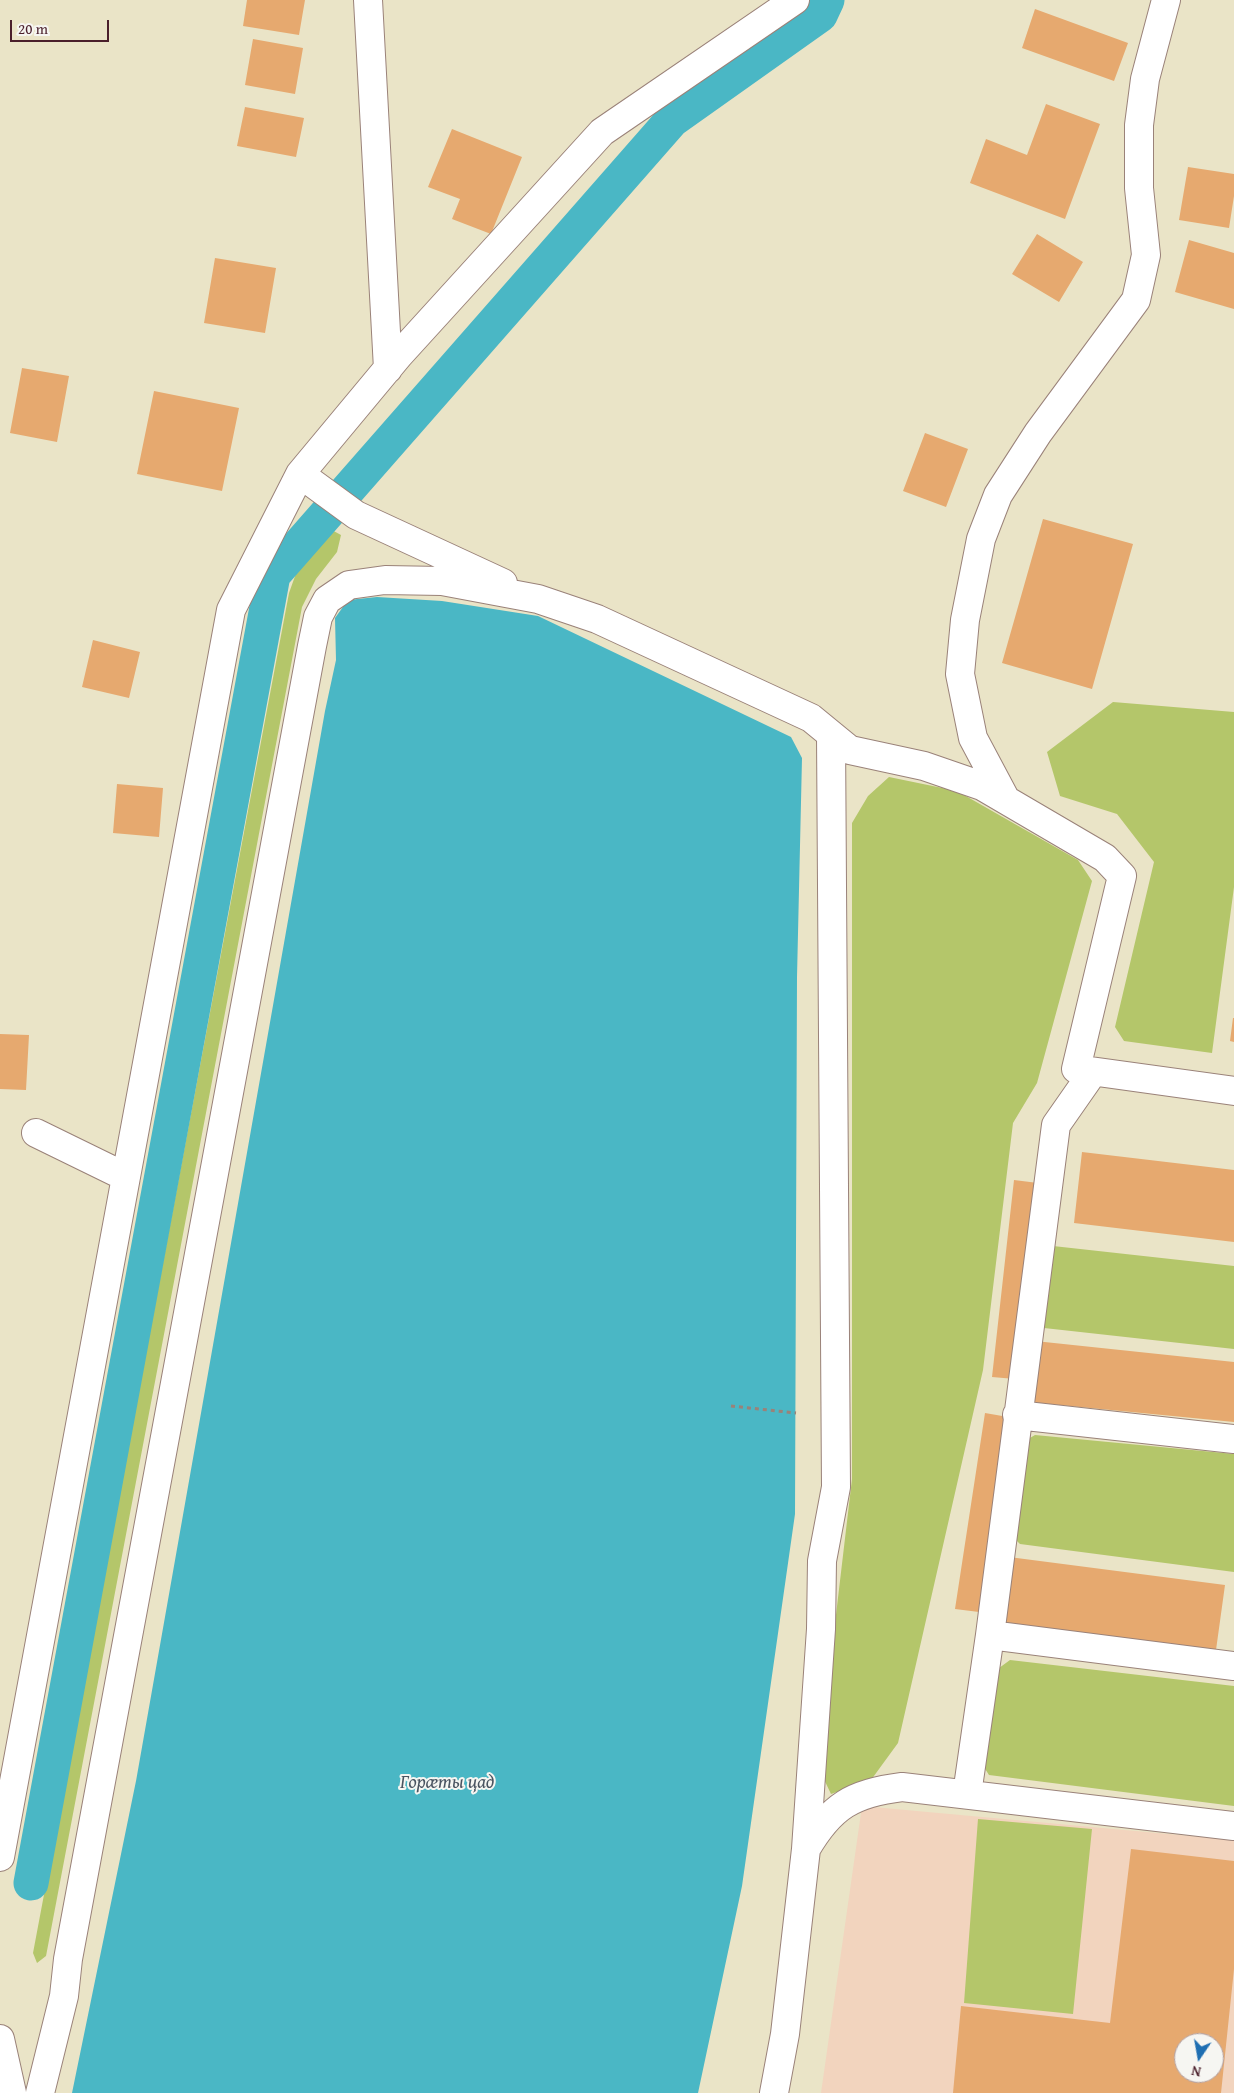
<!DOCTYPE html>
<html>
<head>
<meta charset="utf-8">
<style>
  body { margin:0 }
  #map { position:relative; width:1234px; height:2093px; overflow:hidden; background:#eae4c7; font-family:"Gentium Book Plus",serif }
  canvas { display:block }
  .north { position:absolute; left:1174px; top:2033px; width:50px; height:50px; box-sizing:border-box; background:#f6f6f2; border:1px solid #b1a0a2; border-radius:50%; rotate:192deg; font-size:14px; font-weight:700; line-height:20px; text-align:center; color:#4a1f2b }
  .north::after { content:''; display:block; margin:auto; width:18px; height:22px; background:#1f6fb2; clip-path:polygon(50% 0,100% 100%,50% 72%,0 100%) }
  .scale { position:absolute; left:10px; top:20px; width:99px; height:22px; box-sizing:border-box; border:2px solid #4a1f2b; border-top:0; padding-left:6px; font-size:15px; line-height:18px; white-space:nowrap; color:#4a1f2b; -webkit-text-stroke:4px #f6f6f2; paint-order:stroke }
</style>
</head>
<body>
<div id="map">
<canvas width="1234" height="2093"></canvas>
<div class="north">N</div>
<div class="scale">20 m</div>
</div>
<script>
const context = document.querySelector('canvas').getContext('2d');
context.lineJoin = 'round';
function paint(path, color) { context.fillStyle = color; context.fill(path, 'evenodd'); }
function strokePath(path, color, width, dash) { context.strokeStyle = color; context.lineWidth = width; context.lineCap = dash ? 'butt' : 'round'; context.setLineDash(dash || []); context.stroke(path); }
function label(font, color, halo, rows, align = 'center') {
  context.font = font + ' "Gentium Book Plus",serif'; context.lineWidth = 4; context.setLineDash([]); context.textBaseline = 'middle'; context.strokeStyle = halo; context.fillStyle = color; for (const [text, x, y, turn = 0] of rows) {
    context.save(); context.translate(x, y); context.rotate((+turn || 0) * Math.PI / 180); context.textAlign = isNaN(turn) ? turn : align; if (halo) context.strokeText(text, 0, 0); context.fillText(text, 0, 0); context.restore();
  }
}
const built = new Path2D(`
  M862 1806 1234 1840V2093H821ZM1184 2043H1214V2073H1184Z`);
const green = new Path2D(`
  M330 529 341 535 337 552 316 579 302 607 46 1956 37 1963 33 1953 289 593 299 565Z
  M1113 702 1234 712V887L1212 1053 1124 1041 1115 1027 1154 862 1117 814 1060 796 1047 752Z
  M889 777 957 791 1078 860 1092 881 1037 1083 1013 1123 983 1370 898 1743 871 1780 831 1794 821 1773 825 1708 852 1479V823L868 796Z
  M1053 1246 1234 1266V1349L1044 1328Z
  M1035 1435 1234 1454V1572L1020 1544 1011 1535 1023 1442Z
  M1010 1660 1234 1686V1806L989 1775 982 1764 995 1671Z
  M978 1819 1092 1829 1073 2014 964 2003Z`);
const water = new Path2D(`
  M377 597 442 601 538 616 791 737 802 758 797 977 795 1514 742 1886 698 2093H72L136 1781 325 711 336 660 335 618 348 600Z`);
const canal = new Path2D(`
  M31 1883 273 575 672 120 820 15 827 0`);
const building = new Path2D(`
  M247 0H305L299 35 243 26Z
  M1035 9 1128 43 1114 81 1022 48Z
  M253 39 303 48 295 94 245 85Z
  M1046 104 1100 124 1065 219 970 183 986 139 1027 155Z
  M245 107 304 118 296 157 237 146Z
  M452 129 522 157 491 234 452 219 460 199 428 187Z
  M1188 167 1234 174V196L1229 228 1179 220Z
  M1037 234 1083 262 1059 302 1012 274Z
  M1189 240 1234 253V309L1175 292Z
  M215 258 276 268 265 333 204 323Z
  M22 368 69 376 57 442 10 433Z
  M154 391 239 408 222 491 137 474Z
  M925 433 968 449 946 507 903 491Z
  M1043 519 1133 544 1092 689 1002 663Z
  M93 640 140 652 129 698 82 687Z
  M117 784 163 788 159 837 113 833Z
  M1233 1018H1234V1042L1230 1041Z
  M0 1034 29 1035 26 1090 0 1089Z
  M1082 1152 1234 1170V1242L1074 1223Z
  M1014 1180 1038 1183 1015 1379 992 1377Z
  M1035 1341 1234 1362V1422L1029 1402Z
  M985 1413 1008 1417 979 1612 955 1609Z
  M1009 1557 1225 1585 1216 1650 1000 1622Z
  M1131 1849 1234 1861V1969L1221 2093H953L961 2006 1110 2023ZM1184 2043H1214V2073H1184Z`);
const path = new Path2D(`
  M731 1406 796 1413`);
const minor = new Path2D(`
  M368 0 388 369
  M300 474 356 515 503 583
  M1006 800 973 738 960 674 965 620 981 539 998 495 1038 433 1136 300 1146 255 1139 188V125L1145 79 1166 0
  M36 1133 126 1177
  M1017 1415 1234 1439
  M990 1635 1234 1666
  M967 1794 990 1635 1056 1125 1093 1072
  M806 1849 821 1629 822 1561 836 1487 831 735
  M0 1857 231 610 300 474 399 355 602 132 795 0
  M0 2039 12 2093
  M40 2093 64 1996 68 1959 312 646 318 617 327 600 349 585 385 580 442 581 538 599 597 619 811 718 850 750 924 766 982 786 1105 858 1122 876 1076 1069 1234 1091
  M774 2093 785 2034 806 1849C831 1806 853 1793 902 1787L1234 1826`);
const waterNames = [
  ["Горӕты цад",447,1783]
];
paint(built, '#f2d4be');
paint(green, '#b4c66a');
paint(water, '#4ab7c5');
strokePath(canal, '#4ab7c5', 35);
paint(building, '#e6a96f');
strokePath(minor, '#9a8279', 30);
strokePath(path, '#9a8279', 3, [4, 4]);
strokePath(minor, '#fff', 28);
label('italic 19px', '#4a5461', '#f6f6f2', waterNames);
</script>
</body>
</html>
